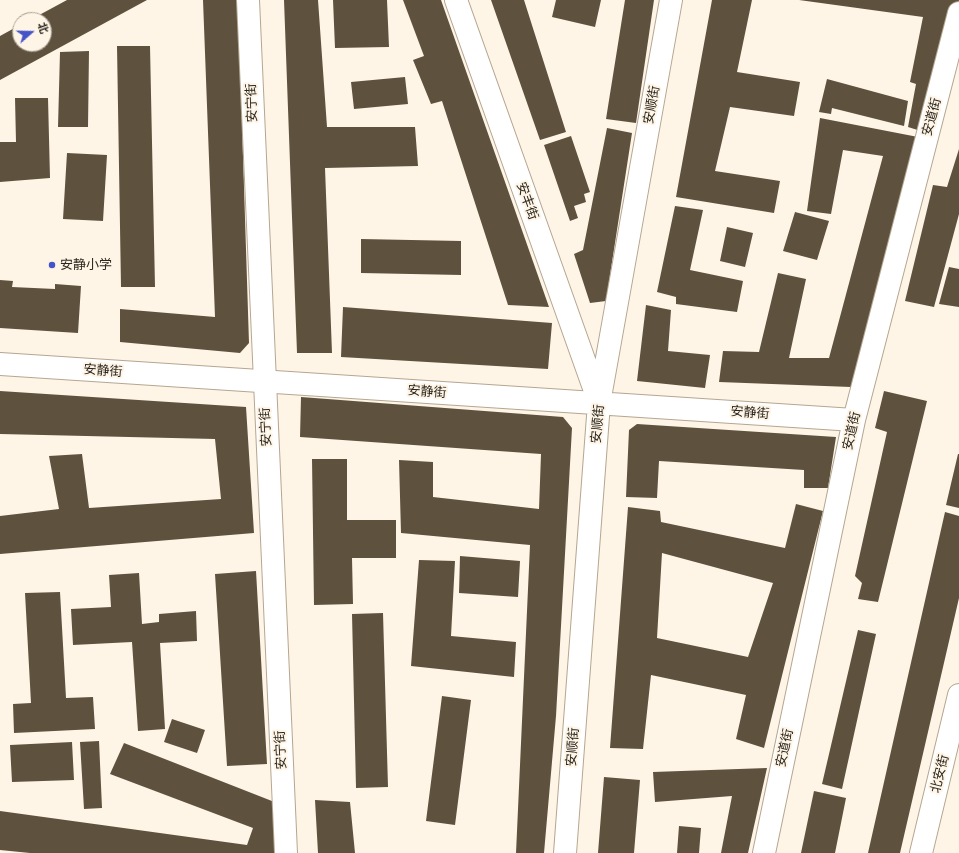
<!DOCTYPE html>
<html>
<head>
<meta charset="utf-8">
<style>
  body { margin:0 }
  #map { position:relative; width:959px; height:853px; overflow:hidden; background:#fef5e7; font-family:"Zilla Slab","Noto Sans SC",serif }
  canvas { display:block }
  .north { position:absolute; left:12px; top:12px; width:40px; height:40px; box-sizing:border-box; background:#fef5e7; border:1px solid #aaa296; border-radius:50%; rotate:70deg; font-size:11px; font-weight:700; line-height:16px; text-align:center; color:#2b261d }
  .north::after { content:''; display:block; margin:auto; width:14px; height:18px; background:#4453c8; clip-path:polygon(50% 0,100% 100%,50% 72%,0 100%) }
</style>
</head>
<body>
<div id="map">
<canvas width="959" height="853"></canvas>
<div class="north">北</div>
</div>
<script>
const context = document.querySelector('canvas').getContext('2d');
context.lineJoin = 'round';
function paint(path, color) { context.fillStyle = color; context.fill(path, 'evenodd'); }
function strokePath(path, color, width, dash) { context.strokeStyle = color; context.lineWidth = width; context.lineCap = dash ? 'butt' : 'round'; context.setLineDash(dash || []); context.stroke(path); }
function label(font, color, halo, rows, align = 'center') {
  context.font = font + ' "Zilla Slab","Noto Sans SC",serif'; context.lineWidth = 4; context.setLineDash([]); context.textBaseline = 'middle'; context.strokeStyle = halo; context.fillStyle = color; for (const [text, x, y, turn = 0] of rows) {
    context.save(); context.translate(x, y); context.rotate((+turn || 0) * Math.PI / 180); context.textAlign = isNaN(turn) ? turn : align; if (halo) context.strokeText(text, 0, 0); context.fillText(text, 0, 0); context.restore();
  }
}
const building = new Path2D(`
  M67 0H147L0 80V36L20 25V44H44V20H30Z
  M203 0H238L249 343 240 353 120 342V309L215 317Z
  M284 0H318L327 127H415L418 166 325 168 332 353H297Z
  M333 0H387L389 47 335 48Z
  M403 0H441L549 307 508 305 442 101 431 104 413 60 424 56Z
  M491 0H524L566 132 540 140Z
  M556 0H601L595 27 552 17Z
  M625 0H654L636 123 606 119Z
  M712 0H752L737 72 800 82 794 116 730 107 715 171 780 181 774 213 676 197Z
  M799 0H959L924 132 908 127 916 84 910 82 923 17Z
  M117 46H150L155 287H121Z
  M89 51 88 127H58L60 52Z
  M405 77 408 104 354 109 351 82Z
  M827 79 908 101 904 126 832 108 831 114 819 112Z
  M15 98H48L50 178 0 182V142H16Z
  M820 118 918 137 851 387 719 382 723 351 759 352 778 273 806 279 789 358H829L883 156 843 150 831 214 807 211Z
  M607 128 632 133 606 301 590 303 574 254 583 250Z
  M571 136 590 192 584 194 586 202 574 206 578 218 570 221 544 145Z
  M959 149V214L934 307 905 301 933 185 947 187Z
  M67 153 107 155 103 221 63 219Z
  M675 206 703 210 690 270 743 281 737 312 676 304V297L657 292Z
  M795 212 829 221 817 260 783 251Z
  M727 227 753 233 745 267 720 261Z
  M361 239 461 241V275L361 273Z
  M949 267 959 269V307L939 304Z
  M0 280 13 281 12 287 55 289V284L81 286 78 333 0 328Z
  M646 305 671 310 668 351 710 355 705 388 637 381Z
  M343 307 552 323 548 369 341 357Z
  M0 391 246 407 254 533 0 554V516L59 509 49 456 82 454 89 508 221 499 215 439 0 434Z
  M884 391 927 401 878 602 858 599 862 583 855 576 887 432 875 428Z
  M301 397 563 417 572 428 556 716 544 853H516L530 545 401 533 399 460 433 462V497L539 509 541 454 300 437Z
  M637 424 836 437 828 488H804V470L659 461 657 498 626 497 629 430Z
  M958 454H959V508L946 505Z
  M312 459H347V520H396V558H352L353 604 314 605Z
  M796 504 823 511 764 748 736 739 746 695 651 675 643 749 610 748 628 507 660 511 661 522 785 548ZM662 553 773 583 748 657 657 638Z
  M945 512 959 516V598L900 853H868Z
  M460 556 520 561 518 597 459 593Z
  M419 560 455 561 451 636 516 642 514 677 411 666Z
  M256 571 267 764 227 766 215 574Z
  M139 573 142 624 159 622V614L196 611 197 641 160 643 165 729 138 731 132 642 73 645 71 609 111 607 109 575Z
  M60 592 66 698 93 697 95 729 14 733 13 704 31 703 25 593Z
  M383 613 388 787 356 788 352 614Z
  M858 630 876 634 842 789 822 784Z
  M442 696 471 700 455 825 426 821Z
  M172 719 205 730 197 753 164 742Z
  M99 741 102 808 84 809 80 742Z
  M72 742 74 780 12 782 10 745Z
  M124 743 277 803 278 853H30L0 850V811L247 845 253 828 110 774Z
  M767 768 748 853H721L732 796 655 802 653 772Z
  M604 777 640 780 634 853H598Z
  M814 791 846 798 835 853H801Z
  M315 800 350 802 355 853H318Z
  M679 826 701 828 699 853H677Z`);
const minor = new Path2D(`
  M456 0 599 402
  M0 364 854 420
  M565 853 599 403 671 0
  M764 853 854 420 959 13`);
const major = new Path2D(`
  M248 0 286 853
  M921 853 959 695`);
const markers = [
  [52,265,4,"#4453c8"]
];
const streetNames = [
  ["安宁街",252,103,-92],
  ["安顺街",652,105,-80],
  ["安道街",932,117,-75],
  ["安丰街",527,201,70],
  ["安静街",103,371,4],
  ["安静街",427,392,4],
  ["安静街",750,413,4],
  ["安顺街",598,424,-85],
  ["安宁街",266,427,-93],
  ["安道街",852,431,-77],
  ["安顺街",573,747,-86],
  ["安道街",785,748,-78],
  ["安宁街",281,750,-93],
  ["北安街",940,774,-76]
];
const poiNames = [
  ["安静小学",60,265]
];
paint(building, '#5e523e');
strokePath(minor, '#b5a691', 24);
strokePath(major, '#b5a691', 24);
strokePath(minor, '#fff', 22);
strokePath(major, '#fff', 22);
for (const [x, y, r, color] of markers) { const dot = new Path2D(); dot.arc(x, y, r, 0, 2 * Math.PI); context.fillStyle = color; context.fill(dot); strokePath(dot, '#fef5e7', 1.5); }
label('13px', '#2b261d', '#fef5e7', streetNames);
label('13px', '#2b261d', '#fef5e7', poiNames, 'left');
</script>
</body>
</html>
